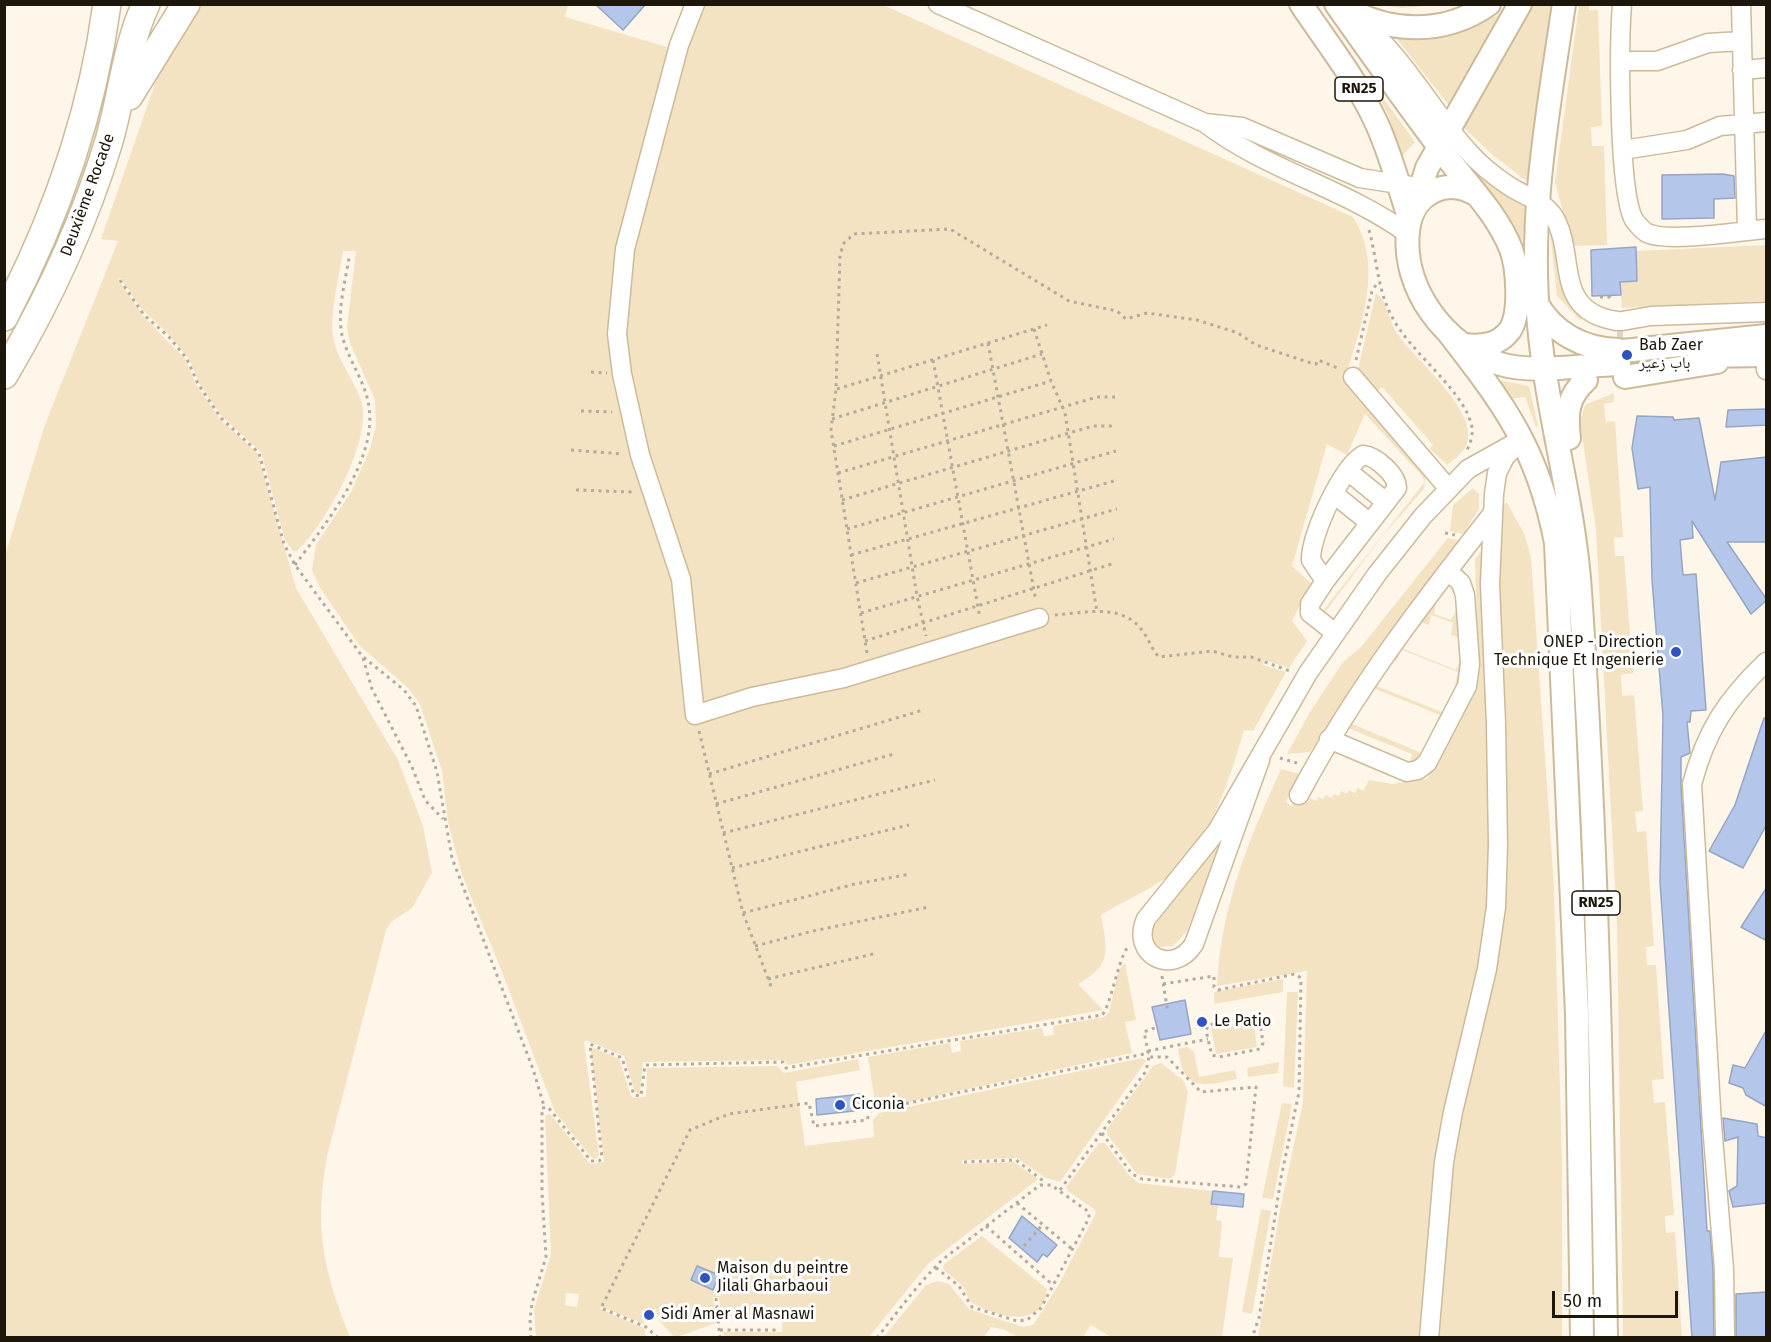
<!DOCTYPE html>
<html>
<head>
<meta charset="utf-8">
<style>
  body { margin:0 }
  #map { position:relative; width:1771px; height:1342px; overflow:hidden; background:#fdf6e9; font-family:"Fira Sans",sans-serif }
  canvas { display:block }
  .frame { position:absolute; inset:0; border:6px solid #1d170b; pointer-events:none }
  .scale { position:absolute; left:1552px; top:1291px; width:126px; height:27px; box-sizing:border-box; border:3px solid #1d170b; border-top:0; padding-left:8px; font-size:18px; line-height:21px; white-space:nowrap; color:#1d170b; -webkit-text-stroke:4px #fff; paint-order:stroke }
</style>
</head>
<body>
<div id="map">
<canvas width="1771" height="1342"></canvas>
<div class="frame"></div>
<div class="scale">50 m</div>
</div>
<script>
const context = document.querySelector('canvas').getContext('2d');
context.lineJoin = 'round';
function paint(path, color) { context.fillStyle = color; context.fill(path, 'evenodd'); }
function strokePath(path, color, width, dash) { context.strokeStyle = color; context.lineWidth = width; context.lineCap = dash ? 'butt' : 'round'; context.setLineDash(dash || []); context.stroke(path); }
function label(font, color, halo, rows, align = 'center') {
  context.font = font + ' "Fira Sans","Noto Naskh Arabic",sans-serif'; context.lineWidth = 6; context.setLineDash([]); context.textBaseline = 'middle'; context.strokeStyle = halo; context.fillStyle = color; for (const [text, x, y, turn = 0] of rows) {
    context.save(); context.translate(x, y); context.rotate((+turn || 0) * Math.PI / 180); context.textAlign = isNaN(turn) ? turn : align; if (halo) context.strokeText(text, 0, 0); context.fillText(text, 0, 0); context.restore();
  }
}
const green = new Path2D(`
  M201 5H568L565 17 671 48 683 5H883L1353 217C1385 267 1360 327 1345 380L1430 478 1428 480 1425 478 1424 489 1384 534 1323 615 1321 613 1424 483 1423 477 1365 414 1347 455 1327 444 1292 566 1311 583 1292 621 1307 641 1289 668 1264 660 1263 665 1286 672 1253 731 1244 730C1231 776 1210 841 1173 873 1152 889 1124 901 1101 915 1107 950 1113 965 1078 984L1103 1010 788 1065 785 1060 643 1062 640 1094 635 1092 624 1056 586 1040 584 1043 599 1155 597 1159 592 1158 555 1112 501 969 462 875 448 822 442 771 420 704 408 688 359 645 319 586 312 570 316 545 351 492 370 449 376 426 375 400 350 343 347 328 356 251H343C339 278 330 310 333 337 337 361 356 381 362 404 371 443 325 525 297 551H293L285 540 261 452 222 417 199 383 189 359 170 336 140 307 121 278 118 279 143 316 186 360 195 383 220 419 258 454 296 588 398 760 423 826 432 873 412 908 391 922 386 930 327 1156C314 1228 323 1270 350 1337L5 1338V556L44 427 118 241 101 239 157 78Z
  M1436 5 1402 8 1381 5 1436 4Z
  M1529 5H1556L1529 183 1494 156 1462 126Z
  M1579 5H1589V10H1598L1602 126 1591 127 1592 146H1604L1607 245 1572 246 1555 182Z
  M1499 14 1501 16 1451 108 1397 39C1435 41 1466 33 1499 14Z
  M113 53 119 54 86 172 56 249 5 351V342C57 252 90 154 113 53Z
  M1373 84 1415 142 1402 156 1387 112 1371 85Z
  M1451 148 1528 201 1522 241Z
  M1549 223 1586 314 1581 321 1557 296Z
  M1766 245V301L1622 308 1620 282 1637 281 1636 251Z
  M1376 293C1387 300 1389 322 1397 333 1414 359 1482 413 1466 446 1462 454 1453 460 1447 465L1430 449 1433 445 1382 387 1372 395 1358 369Z
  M1498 380 1529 386 1538 426 1536 427 1525 397 1509 399Z
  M1614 393V402L1604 404 1606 422 1615 421 1623 537 1614 538 1615 556H1624L1633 673 1621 675 1622 696 1634 695 1643 811 1635 812 1637 832 1646 831 1654 946 1646 947 1647 965H1656L1664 1079 1652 1080 1654 1103 1665 1102 1674 1215 1665 1216 1666 1233 1675 1232 1682 1337H1623L1617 925 1596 530 1580 422 1585 405Z
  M1473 488 1479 494V509L1463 534 1450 531 1453 505Z
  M1507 503 1524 533 1531 557 1554 886 1562 1158V1337L1434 1338 1445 1210 1456 1137 1493 974 1498 556 1503 504Z
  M1448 538 1466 542 1363 672 1310 752 1287 754 1310 712 1343 662 1361 647Z
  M1481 551 1489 737 1486 749 1490 823 1489 899 1421 1337H1258L1280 1210 1303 1102 1307 971 1217 986C1221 905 1248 842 1281 769L1300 774 1286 802 1291 806 1295 800 1302 799 1308 802 1310 798 1316 801 1318 797 1323 799 1326 795 1332 798 1334 794 1339 796 1341 791 1347 794 1349 790 1355 793 1358 788 1363 791 1369 780 1392 784 1427 779 1479 679 1475 559Z
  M1436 601 1434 614 1451 620 1457 609 1458 637 1451 635 1453 623 1431 615 1429 625 1422 623V618Z
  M1405 640 1404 649 1456 670 1460 660 1462 684H1455L1458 672 1402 650 1396 661 1394 660 1393 656Z
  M1374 685 1442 712V713L1435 725 1440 715 1373 688 1368 697V692Z
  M1350 723 1419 752 1421 755 1416 764 1409 766 1412 754 1348 728Z
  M1225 829 1187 931 1173 946 1159 947 1152 940V929Z
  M1125 963 1136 1020 1125 1022 1132 1053 876 1109 868 1057 950 1043 952 1053 961 1051 960 1041 1042 1028 1044 1036 1054 1035 1053 1026 1104 1017 1109 1012 1119 970Z
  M1283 979V992L1214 1004V992Z
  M1287 992H1298L1294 1088 1283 1086Z
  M1253 1020 1257 1047 1216 1054 1211 1028Z
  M1187 1047 1194 1052 1199 1077 1235 1070 1237 1079C1203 1086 1184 1093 1178 1049Z
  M594 1048 619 1059 631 1096 635 1098 646 1097 647 1068 777 1066 784 1073 858 1059 860 1070 796 1082 805 1146 874 1137 873 1120 879 1113 1142 1058 1146 1061 1060 1182 1046 1178 1017 1158 962 1160V1164L1014 1162 1038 1179 929 1263 869 1337H724L723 1332H782V1315L721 1316 719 1297H713L716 1323 677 1337H674L658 1319 656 1309 641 1311 644 1324 601 1307 600 1309 644 1328 646 1337 536 1338 534 1310 551 1254 545 1117 548 1114 551 1115 590 1164 604 1162 591 1051ZM697 1266 719 1275 713 1290 691 1281ZM566 1293 579 1294 577 1307 565 1305Z
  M1279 1062 1278 1073 1248 1077 1247 1068Z
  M1161 1063 1183 1080 1188 1092 1175 1174 1170 1179 1137 1174 1107 1134V1129L1153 1066Z
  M1282 1103 1292 1104 1273 1199 1262 1198Z
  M1099 1143H1105L1129 1175 1138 1183 1213 1191 1211 1204 1218 1205 1216 1220 1222 1221 1219 1257 1233 1258 1222 1337H1111L1091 1325 1083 1337H1017L1005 1330 991 1327 984 1337 883 1338 926 1285 937 1281 949 1284 969 1309 1023 1327 1033 1325 1058 1286 1096 1213 1094 1209 1068 1191 1066 1187Z
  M1261 1209 1271 1211 1252 1314 1242 1312Z
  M982 1236 1047 1289C1043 1330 998 1317 974 1304 967 1300 968 1294 964 1288 959 1280 949 1276 943 1269L944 1264Z`);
const building = new Path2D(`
  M595 4H646L623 30Z
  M1723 174 1734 176 1735 198 1714 199V218L1662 219V175Z
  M1636 247 1637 281 1620 282 1621 295 1592 296 1591 250Z
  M1767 409V425L1726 427 1728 410Z
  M1637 416 1673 417 1674 420 1699 418 1715 500 1721 462 1767 457V542H1727L1767 600 1751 614 1692 521 1693 538 1680 540 1683 575 1696 574 1706 710 1691 711 1690 722H1687L1690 753 1681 757V785L1707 1231H1710L1713 1270 1714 1338H1692L1660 882 1663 716 1652 580 1650 487 1638 489 1632 448Z
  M1764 718H1767V824L1743 868 1709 851 1735 805Z
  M1767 887V941L1741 927Z
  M1185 1000 1191 1034 1160 1040 1152 1007Z
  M1767 1029V1107L1746 1095 1743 1088 1729 1083 1733 1065 1745 1068Z
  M862 1094 863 1110 817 1115 816 1099Z
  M1723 1118 1757 1124 1758 1136 1767 1138V1203L1733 1207 1729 1191 1737 1186 1738 1137 1725 1141Z
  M1213 1191 1244 1194 1243 1207 1211 1204Z
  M1022 1216 1057 1245 1047 1257 1043 1254 1037 1262 1009 1238Z
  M697 1266 719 1275 713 1290 691 1280Z
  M1767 1292V1338H1736V1294Z`);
const majorTunnel = new Path2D(`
  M1617 337H1623`);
const path = new Path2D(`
  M1369 230C1377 259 1377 287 1391 315 1410 353 1460 386 1471 423 1474 433 1471 442 1467 450
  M120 280 144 315 169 337 187 359 198 384 221 418 259 453 284 544 295 565 362 656 404 690 416 706 437 772 452 858 533 1069 544 1106
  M1600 297H1610V302
  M1034 329 1051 381 1065 413 1097 612
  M988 343 1036 601
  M877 354 917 596 926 636
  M933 360 980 618
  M1356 360 1372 291 1378 282
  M591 372 607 373
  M837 389 1047 325
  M581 411 612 412
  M832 419 1042 354
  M834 446 1051 381
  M571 450 623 454
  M838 473 1097 397H1118
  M576 490 634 492
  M842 500 1093 426H1114
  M847 529 1116 451
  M1445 533 1455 535
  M851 555 1114 481
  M295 565C325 524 377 462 369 407 366 383 350 363 343 339 336 314 345 283 349 258
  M856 583 1117 509
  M861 613 1114 539
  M1055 615C1083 613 1121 603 1141 629 1148 637 1151 649 1159 657L1212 651 1233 657H1251L1290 671
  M865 641 1115 563
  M867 653 831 430 836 389 840 255 844 243 854 234 950 229 1069 301 1117 311 1126 319 1147 313 1197 320 1238 333 1256 345 1311 363 1316 364 1318 360 1340 369
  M363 658 372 689 412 767 425 800 443 819
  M699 731 743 913 772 989
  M1280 758 1297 763
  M709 774 923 710
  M716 804 894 754
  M723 833 935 780
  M732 868 909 825
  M743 913 855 884 911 874
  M755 946 813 931 929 907
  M1162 976 1168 1013
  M768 979 877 953
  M1163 984 1214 976V987L1218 990 1295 974 1301 978 1299 1092 1281 1178 1259 1318 1252 1338
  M1253 1016 1260 1022 1263 1043 1260 1049 1219 1057 1212 1055 1206 1031 1208 1025Z
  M1148 1051 1208 1039
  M1102 1133 1132 1174 1142 1179 1241 1187 1246 1184 1256 1087 1201 1092 1167 1057H1149
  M964 1162 1016 1160 1046 1183
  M1060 1190 1146 1071 1149 1057 1144 1032 1157 1027
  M1017 1203 1072 1249
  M986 1226 1053 1285
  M1024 1246 1043 1224
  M716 1298 720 1338
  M720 1330H780
  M531 1338 530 1319 532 1303 546 1257 542 1192V1108L548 1107 591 1161H599L602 1158 590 1044 622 1058 634 1095 641 1096 645 1065 783 1062 786 1068 1102 1015C1110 1008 1117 964 1127 948
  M658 1338 646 1327 601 1308 690 1130 729 1114 809 1103 814 1126 867 1120 870 1111 1149 1053
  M877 1338C898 1311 918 1284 942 1260L1040 1185H1051L1089 1212V1218L1041 1308 1027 1320 1017 1321 972 1307 959 1286 935 1267`);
const minor = new Path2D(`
  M695 4 679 45 625 249 617 334 622 374 640 455 681 579 695 715 752 697 844 678 1039 618
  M938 4 1205 123C1266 170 1345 188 1408 234
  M1622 4C1619 43 1618 191 1634 220 1637 224 1644 231 1647 233 1668 243 1741 231 1766 229
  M1741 4 1747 230
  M1353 20C1394 39 1434 115 1467 150 1479 164 1494 176 1509 186 1523 195 1545 202 1554 217 1577 256 1552 311 1617 321
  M1622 61H1657L1708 43 1742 41
  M1742 70 1766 68
  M1205 123 1242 127 1360 178 1411 186
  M1623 150 1687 140 1720 126 1766 122
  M1622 321 1651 316 1766 312
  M1766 355V370
  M1353 377 1448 488
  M1363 455C1376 456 1397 475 1397 488L1325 581 1311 560C1310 536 1342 467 1363 455Z
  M1349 472 1386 502
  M1334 494 1370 523
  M1325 581 1310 604V613L1334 632
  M1329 739 1407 772 1418 770 1427 763 1467 686 1470 664 1465 595 1461 583 1448 571
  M1260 760 1194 944C1173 977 1130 955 1146 919L1217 831 1308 673 1377 574 1423 516 1468 469 1511 445
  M1299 795C1355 690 1419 607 1492 514
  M1429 1338 1444 1162 1453 1112 1487 969 1496 907 1498 845 1496 724 1490 584 1494 494 1497 473 1505 457 1523 439
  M1725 1338 1724 1269 1712 1125 1692 784C1706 731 1727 699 1766 662`);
const major = new Path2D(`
  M1301 4C1327 43 1356 79 1376 122 1390 152 1399 186 1409 218
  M1336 4C1372 55 1408 106 1446 156 1469 186 1497 214 1511 249 1518 268 1521 313 1510 330 1499 345 1483 347 1465 345
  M1340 4C1386 34 1444 36 1489 4
  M1564 4C1548 111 1528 217 1539 325 1547 415 1574 501 1580 591 1597 840 1602 1088 1606 1338
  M1477 195C1464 187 1448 184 1434 191 1417 199 1410 213 1408 231 1402 289 1445 346 1500 364 1533 374 1583 365 1619 364
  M1415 206 1427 168 1520 4
  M1536 302C1553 333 1583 349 1618 350
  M1448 332C1505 406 1538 449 1556 543L1577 1014 1582 1338
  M1623 351 1766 336
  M1699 356 1766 355
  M1625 377 1717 362
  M1569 438C1566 414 1567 397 1586 380`);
const highway = new Path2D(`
  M129 96 186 4
  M4 317C56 218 92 115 107 4
  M4 375C48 301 84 224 109 141 122 96 126 47 146 4`);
const markers = [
  [1627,355,6,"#2f53c3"],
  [1676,652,6,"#2f53c3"],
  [1202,1022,6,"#2f53c3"],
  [840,1105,6,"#2f53c3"],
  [705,1278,6,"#2f53c3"],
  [649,1315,6,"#2f53c3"]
];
const shields = [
  [1359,89,48],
  [1596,903,48]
];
const shieldNames = [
  ["RN25",1359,89],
  ["RN25",1596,903]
];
const streetNames = [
  ["Deuxième Rocade",88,195,-70]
];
const poiNames = [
  ["Bab Zaer",1639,346],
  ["باب زعير",1639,364],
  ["ONEP - Direction",1664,643,"right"],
  ["Technique Et Ingenierie",1664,661,"right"],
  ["Le Patio",1214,1022],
  ["Ciconia",852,1105],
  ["Maison du peintre",717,1269],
  ["Jilali Gharbaoui",717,1287],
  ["Sidi Amer al Masnawi",661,1315]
];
paint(green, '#f3e3c3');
paint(building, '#b5c6eb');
strokePath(building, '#97a5c4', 1.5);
strokePath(majorTunnel, '#dbd5c8', 22, [22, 11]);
strokePath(minor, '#cbbb9b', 21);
strokePath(major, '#cbbb9b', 26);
strokePath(highway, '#cbbb9b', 30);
strokePath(path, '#b2ab9e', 3, [3, 4.5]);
strokePath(minor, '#fff', 18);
strokePath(major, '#fff', 22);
strokePath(highway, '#fff', 27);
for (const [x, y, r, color] of markers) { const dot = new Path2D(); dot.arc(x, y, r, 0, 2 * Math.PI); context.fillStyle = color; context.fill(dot); strokePath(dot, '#fff', 2); }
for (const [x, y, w] of shields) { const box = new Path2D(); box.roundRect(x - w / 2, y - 12, w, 24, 4.5); context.fillStyle = '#fff'; context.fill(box); strokePath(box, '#1d170b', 1.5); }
label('bold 15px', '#1d170b', null, shieldNames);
label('16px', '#1d170b', '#fff', streetNames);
label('16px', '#1d170b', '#fff', poiNames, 'left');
</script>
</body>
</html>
